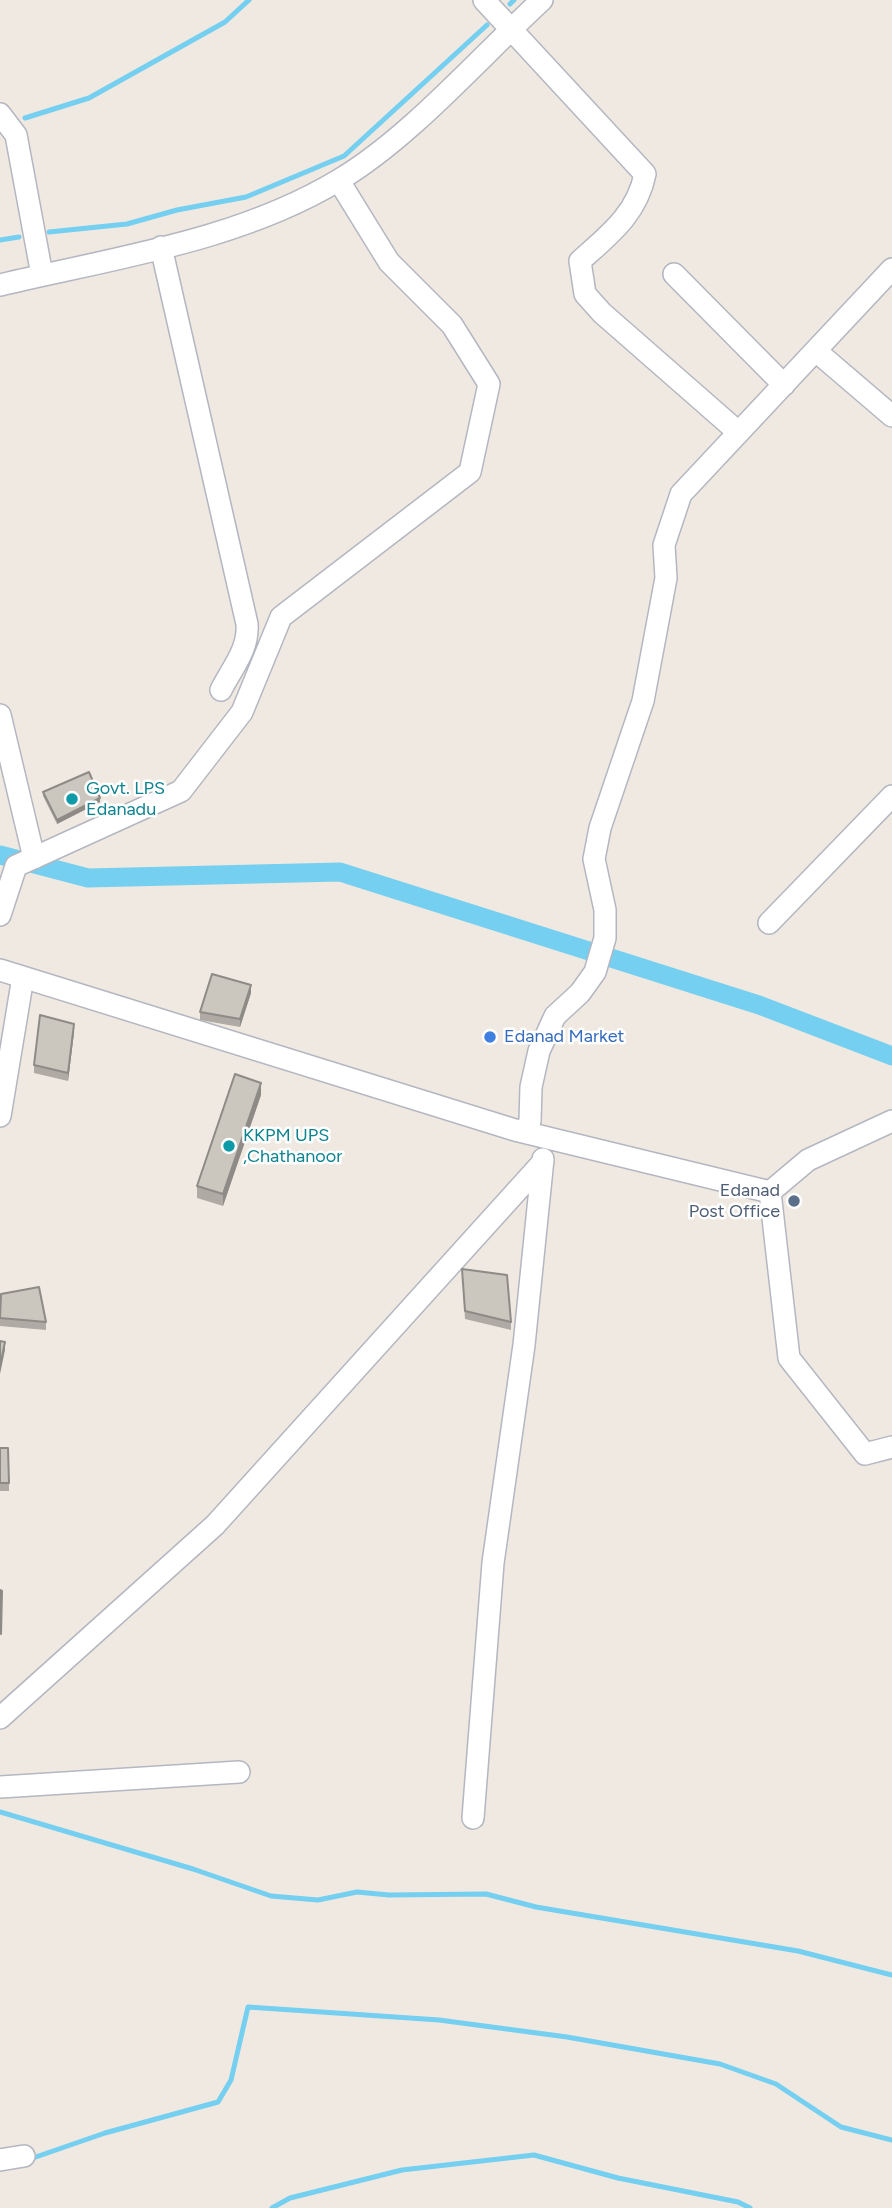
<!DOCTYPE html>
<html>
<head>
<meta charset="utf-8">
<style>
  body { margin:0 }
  canvas { display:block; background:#efe9e1 }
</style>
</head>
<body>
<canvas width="892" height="2208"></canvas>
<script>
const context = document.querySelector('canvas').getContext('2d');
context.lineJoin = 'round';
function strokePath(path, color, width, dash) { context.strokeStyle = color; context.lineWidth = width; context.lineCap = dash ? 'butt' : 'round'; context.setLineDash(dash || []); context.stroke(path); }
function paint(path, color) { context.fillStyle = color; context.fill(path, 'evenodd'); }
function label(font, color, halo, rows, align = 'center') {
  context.font = font + ' Figtree,sans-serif'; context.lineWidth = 5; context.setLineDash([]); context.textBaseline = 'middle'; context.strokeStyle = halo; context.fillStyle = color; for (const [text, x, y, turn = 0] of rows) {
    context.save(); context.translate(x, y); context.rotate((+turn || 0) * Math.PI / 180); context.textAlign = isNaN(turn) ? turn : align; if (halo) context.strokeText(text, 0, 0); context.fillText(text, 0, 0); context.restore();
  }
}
const stream = new Path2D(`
  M510 4 514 0
  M25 118 89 98 225 22 249 0
  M49 232 127 224 177 210 246 197 344 156 487 25
  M0 240 19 237
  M0 1812 193 1869 271 1896 318 1900 357 1892 389 1895 486 1894 536 1907 798 1951 892 1975
  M30 2159 105 2133 218 2102 231 2080 248 2007 439 2020 567 2037 720 2064 776 2084 841 2127 892 2140
  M272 2208 290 2198 402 2170 534 2155 618 2178 738 2202 750 2208`);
const canal = new Path2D(`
  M0 855 88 878 340 872 759 1005 892 1056`);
const minor = new Path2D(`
  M484 0 645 174C637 214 609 235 580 261L585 294 602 313 738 432
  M0 114 16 135 42 275
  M161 247 247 624C249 649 232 668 221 690
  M674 274 784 385
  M0 285C113 258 238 241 339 180 410 138 481 56 542 0
  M816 351 892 416
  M0 715 34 858
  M0 915 16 866 181 791 242 712 281 617 470 472 489 384 452 325 389 262 339 181
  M769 923 892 796
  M0 970 515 1130 770 1192 789 1358 865 1454 892 1447
  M0 1116 23 977
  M525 1132 530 1121 531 1087 539 1051 555 1016 580 993 595 972 605 938V910L594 859 600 828 643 701 666 578 664 545 681 494 892 269
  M770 1192 808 1160 892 1121
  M0 1718 215 1525 543 1162
  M0 1787 239 1772
  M473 1818 493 1563 524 1345 543 1159
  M0 2160 24 2156`);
const wall = new Path2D(`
  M43 792 100 802 57 824 43 796Z
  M251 993 240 1027 200 1020V1012Z
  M74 1032 68 1081 34 1073V1065Z
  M261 1095 223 1206 197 1198V1186Z
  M462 1269 511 1322V1330L465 1319Z
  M0 1299 46 1322V1330L0 1326Z
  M0 1448 9 1483V1491H0Z`);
const shadedWall = new Path2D(`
  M100 798V802L57 824V820Z
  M251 985V993L240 1027V1019Z
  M74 1024V1032L68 1081V1073Z
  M261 1083V1095L223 1206V1194Z
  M5 1342V1350L0 1374V1366Z`);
const building = new Path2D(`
  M89 772 100 798 57 820 43 792Z
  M212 974 251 985 240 1019 200 1012Z
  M40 1015 74 1024 68 1073 34 1065Z
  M235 1074 261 1083 223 1194 197 1186Z
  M462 1269 507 1275 511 1322 465 1311Z
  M39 1287 46 1322 0 1318 1 1294Z
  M0 1341 5 1342 0 1366Z
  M0 1448H8L9 1483H0Z
  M0 1590 2 1591 1 1634 0 1633Z`);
const markers = [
  [72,799,7,"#0f9aa8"],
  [490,1037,7,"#3f7fe0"],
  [229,1146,7,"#0f9aa8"],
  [794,1201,7,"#5c6f8a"]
];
const cultureNames = [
  ["Govt. LPS",86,789],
  ["Edanadu",86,810],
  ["KKPM UPS",243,1136],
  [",Chathanoor",243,1157]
];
const shopNames = [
  ["Edanad Market",504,1037]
];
const serviceNames = [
  ["Edanad",780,1191],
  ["Post Office",780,1212]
];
strokePath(stream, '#75cff0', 5);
strokePath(canal, '#75cff0', 19);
strokePath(minor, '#b4b7c1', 24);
strokePath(minor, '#fff', 21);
paint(wall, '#afaba4');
paint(shadedWall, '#8e8b86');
paint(building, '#cbc7bf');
strokePath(building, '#8e8b86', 2);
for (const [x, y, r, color] of markers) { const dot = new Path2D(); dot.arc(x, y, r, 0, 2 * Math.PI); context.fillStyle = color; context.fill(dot); strokePath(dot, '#fff', 2.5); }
label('18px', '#0d838f', '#fff', cultureNames, 'left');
label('18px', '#366cbe', '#fff', shopNames, 'left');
label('18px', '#4e5e75', '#fff', serviceNames, 'right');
</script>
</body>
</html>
